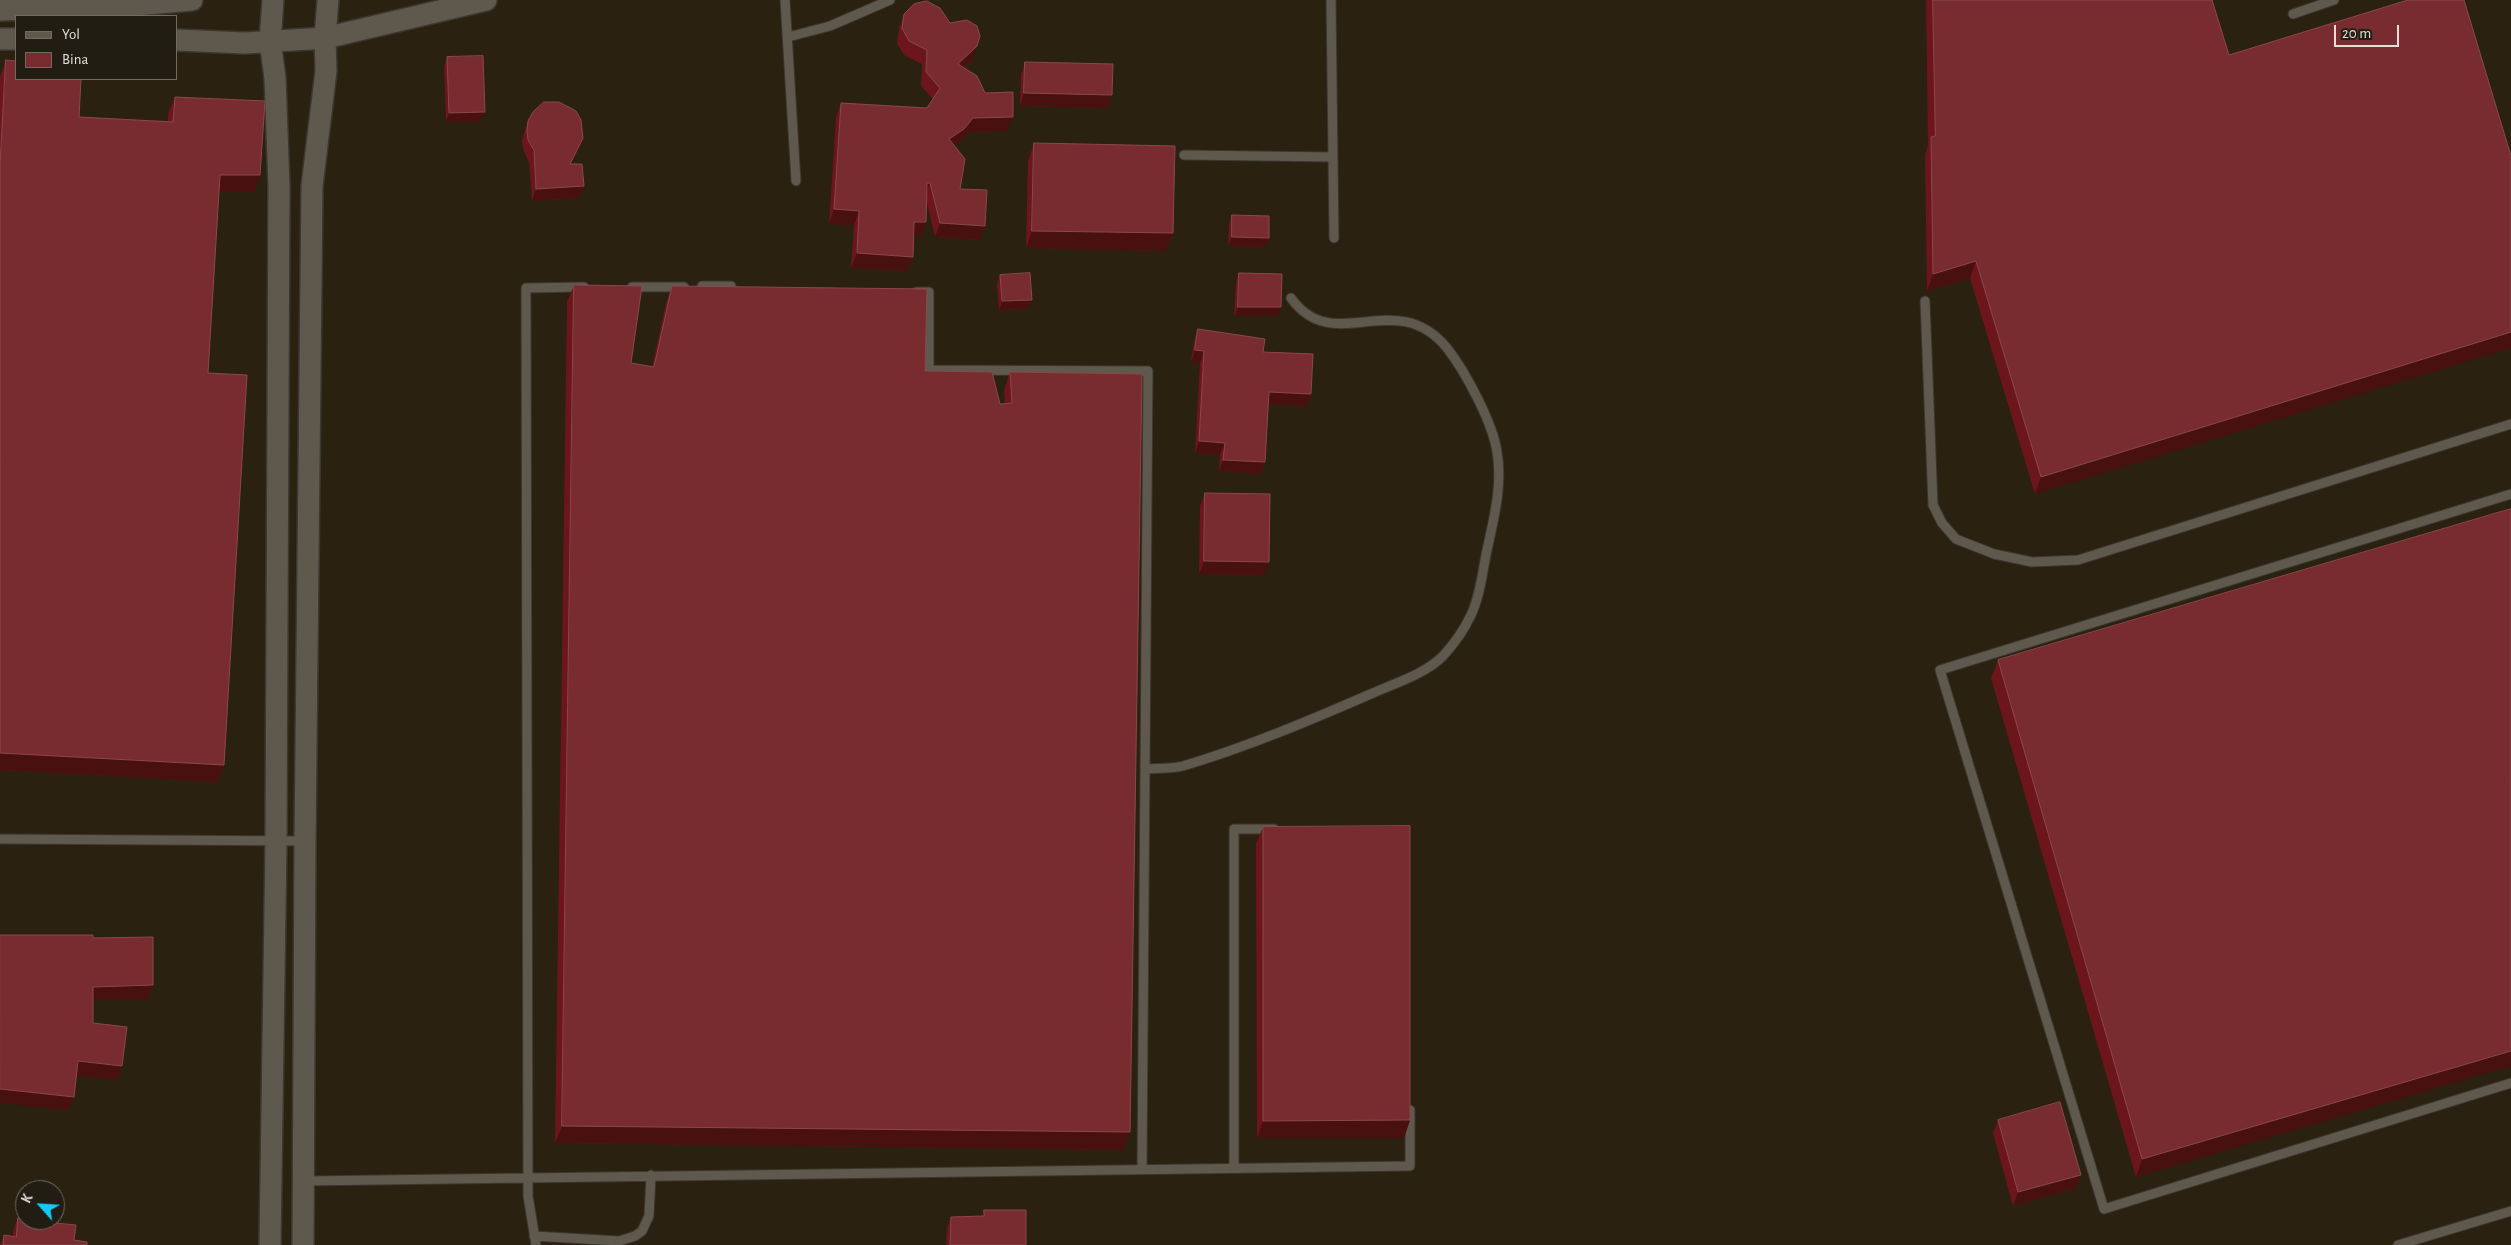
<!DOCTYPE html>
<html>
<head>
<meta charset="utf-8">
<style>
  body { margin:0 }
  #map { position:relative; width:2511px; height:1245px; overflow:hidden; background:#221d13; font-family:"Alegreya Sans",sans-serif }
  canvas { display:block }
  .legend { position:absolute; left:15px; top:15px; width:162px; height:65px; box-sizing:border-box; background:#221d13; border:1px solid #6f6b62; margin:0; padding:6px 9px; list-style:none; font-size:15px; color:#e3dfd8 }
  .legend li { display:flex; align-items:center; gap:10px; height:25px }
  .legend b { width:25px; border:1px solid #6f6b62 }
  .north { position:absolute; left:15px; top:1180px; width:50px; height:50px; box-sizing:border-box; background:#221d13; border:1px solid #6f6b62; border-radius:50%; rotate:296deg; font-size:14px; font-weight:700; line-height:20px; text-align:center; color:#e3dfd8 }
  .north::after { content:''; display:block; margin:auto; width:18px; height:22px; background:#15cafb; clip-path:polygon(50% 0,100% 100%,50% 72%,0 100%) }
  .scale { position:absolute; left:2334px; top:25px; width:65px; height:22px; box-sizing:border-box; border:2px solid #e3dfd8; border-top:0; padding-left:6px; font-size:15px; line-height:18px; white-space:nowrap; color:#e3dfd8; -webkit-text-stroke:4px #221d13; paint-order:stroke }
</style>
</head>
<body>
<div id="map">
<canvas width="2511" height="1245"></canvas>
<ul class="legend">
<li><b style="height:6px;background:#5f594d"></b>Yol</li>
<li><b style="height:14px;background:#792c30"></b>Bina</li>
</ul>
<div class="north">K</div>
<div class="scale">20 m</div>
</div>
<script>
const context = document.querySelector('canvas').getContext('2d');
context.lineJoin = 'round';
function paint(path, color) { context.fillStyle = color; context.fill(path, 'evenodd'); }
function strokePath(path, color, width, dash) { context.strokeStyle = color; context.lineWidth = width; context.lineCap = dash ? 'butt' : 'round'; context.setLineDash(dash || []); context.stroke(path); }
const built = new Path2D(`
  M0 0H2511V1245H0ZM16 16H176V79H16ZM25 1190H55V1220H25Z`);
const service = new Path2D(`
  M785 0 796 181
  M1331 0 1334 238
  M2293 14 2334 0
  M788 37 830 26 890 0
  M1184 155 1333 157
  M702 286H731
  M632 287H684
  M916 292H929V370L1148 371 1142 1168
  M1925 301 1933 505 1942 523 1956 539 1994 554 2032 562 2078 560 2511 424
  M2511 494 1940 670 2104 1209 2511 1083
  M1145 769C1157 768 1171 769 1183 766 1247 747 1311 720 1373 693 1396 683 1425 674 1443 656 1454 644 1464 630 1471 615 1480 596 1482 575 1486 555 1493 521 1503 487 1497 452 1493 423 1465 371 1447 348 1395 285 1334 358 1291 298
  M0 839 305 841
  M1234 1167V829H1274
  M303 1181 1410 1166V1110
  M534 1236 619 1241 635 1236 642 1231 649 1216 651 1175
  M536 1245 528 1196 526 288 584 287
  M2398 1245 2511 1211`);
const tertiary = new Path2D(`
  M0 10 112 7 192 0
  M0 39H16
  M176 40 245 43 325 38 486 0
  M270 1245 276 841 279 186 275 78 270 41 273 0
  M303 1245 305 841 312 186 326 71 325 38 328 0`);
const wall = new Path2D(`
  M1926 0H2212L2229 55 2035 494 1970 278 1927 291 1925 155 1928 145Z
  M904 14 972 60 964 68 985 93 1007 131 968 132 959 143 954 146 960 189 980 240 935 237 927 203 926 222 921 236H914L907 271 851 268 854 225 829 224 836 117 841 103 927 108 933 99 921 86 922 64 904 55 897 43 899 29Z
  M447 57 481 121 446 122 444 66Z
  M6 60 79 117 168 121V114L175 97 254 192H219L208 373 224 765 217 782 0 770V77Z
  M1025 62 1107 108 1020 106 1021 75Z
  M528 121 583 138 578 150 571 164 584 186 579 198 532 201 529 162 524 152 522 142 524 133Z
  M1034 144 1173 233 1166 251 1026 248 1028 161Z
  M1232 215 1269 238 1265 247 1228 246 1229 224Z
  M1239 273 1278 316H1234L1236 282Z
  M1000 275 1028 309 999 310 997 284Z
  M574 285 631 363 652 367 666 303 672 286 925 371 1000 404H1005L1004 390 1010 372 1124 1150 555 1143 567 302Z
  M1198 329 1263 352 1311 394 1307 406 1268 404 1265 462 1260 474 1219 471 1220 455 1195 453 1200 363 1191 362 1194 341Z
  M1205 493 1264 575 1199 574 1200 506Z
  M2511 509 2136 1177 1991 678 1998 660Z
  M1263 827 1410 1120 1404 1138H1257L1256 844Z
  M1998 1120 2081 1175 2076 1188 2013 1206 1993 1133Z
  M984 1210 1026 1245H946L947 1228 951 1217 982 1216Z
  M18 1218 74 1240 87 1245H0L4 1235 13 1236V1231Z`);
const shadedWall = new Path2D(`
  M977 46 972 60 952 78 958 64Z
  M1024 93 1112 95 1107 108 1020 106Z
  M485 112 481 121 446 122 449 113Z
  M1013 117 1007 131 968 132 959 143 943 153 949 139 973 118Z
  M583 138 578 150 565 176 570 164Z
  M220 175H260L254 192H214Z
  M927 183H930L925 197Z
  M584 186 579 198 532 201 536 189Z
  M834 209 859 211 854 225 829 224Z
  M914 222H926L921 236H909Z
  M940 223 985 226 980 240 935 237Z
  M1032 231 1173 233 1166 251 1026 248Z
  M1232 237 1269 238 1265 247 1228 246Z
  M857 253 913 257 907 271 851 268Z
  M1976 261 1970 278 1927 291 1933 274Z
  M1032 300 1028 309 999 310 1002 301Z
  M1238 307H1281L1278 316H1234Z
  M2511 332V348L2035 494 2041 477Z
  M1195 350 1204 351 1200 363 1191 362Z
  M1269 392 1311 394 1307 406 1265 404Z
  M1199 441 1225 443 1220 455 1195 453Z
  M1223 460 1265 462 1260 474 1219 471Z
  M1204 561 1269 562 1264 575 1199 574Z
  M0 753 224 765 217 782 0 770Z
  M153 985 148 999 88 1000 93 987Z
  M2511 1051V1066L2136 1177 2142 1159Z
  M78 1061 122 1066 117 1080 73 1075Z
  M0 1089 74 1097 69 1110 0 1103Z
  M1410 1120 1404 1138H1257L1263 1121Z
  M562 1126 1130 1132 1124 1150 555 1143Z
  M2081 1175 2076 1188 2013 1206 2018 1192Z`);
const building = new Path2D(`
  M1933 0H2212L2229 55 2408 0H2464L2511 156V332L2041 477 1976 261 1933 274 1931 137 1935 136Z
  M927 1 940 8 950 23 967 20 977 26 980 36 977 46 958 64 977 76 985 93 1013 92V117L973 118 964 129 949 139 965 159 960 189 987 190 985 226 940 223 930 183H927L926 222H914L913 257 857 253 859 211 834 209 841 103 927 108 940 88 926 72 927 50 909 41 902 28 904 14 914 4Z
  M483 56 485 112 449 113 447 57Z
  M6 60 16 61V79H81L79 117 173 122 175 97 265 101 260 175H220L208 373 247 375 224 765 0 753V166Z
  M1025 62 1113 64 1112 95 1024 93Z
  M544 102H559L576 111 581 120 583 138 570 164H582L584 186 536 189 534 150 528 140 527 131 528 121 533 112Z
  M1034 143 1175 146 1173 233 1032 231Z
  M1232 215 1269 216V238L1232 237Z
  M1030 273 1032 300 1002 301 1000 275Z
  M1239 273 1282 274 1281 307H1238Z
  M574 285 642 286 631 363 654 367 672 286 927 289 925 371 992 372 1000 404 1012 403 1010 372 1142 374 1130 1132 562 1126Z
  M1198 329 1265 339 1263 352 1313 354 1311 394 1269 392 1265 462 1223 460 1225 443 1199 441 1204 351 1195 350Z
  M1205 493 1270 494 1269 562 1204 561Z
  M2511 509V1051L2142 1159 1998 660Z
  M1410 826V1120L1263 1121V827Z
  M0 935H93V938L153 937V985L93 987V1023L127 1027 122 1066 78 1061 74 1097 0 1089Z
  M2060 1102 2081 1175 2018 1192 1998 1120Z
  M984 1210H1026V1245H950L951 1217 984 1216Z
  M18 1218 25 1219V1220L76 1225 74 1240 87 1242V1245H3L4 1235 16 1237Z`);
paint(built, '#2a2111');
strokePath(service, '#3b3731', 11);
strokePath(tertiary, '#3b3731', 24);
strokePath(service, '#5f594d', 9);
strokePath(tertiary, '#5f594d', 21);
paint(wall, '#6c161c');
paint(shadedWall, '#491010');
paint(building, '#792c30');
strokePath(building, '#89484b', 1);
</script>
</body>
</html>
